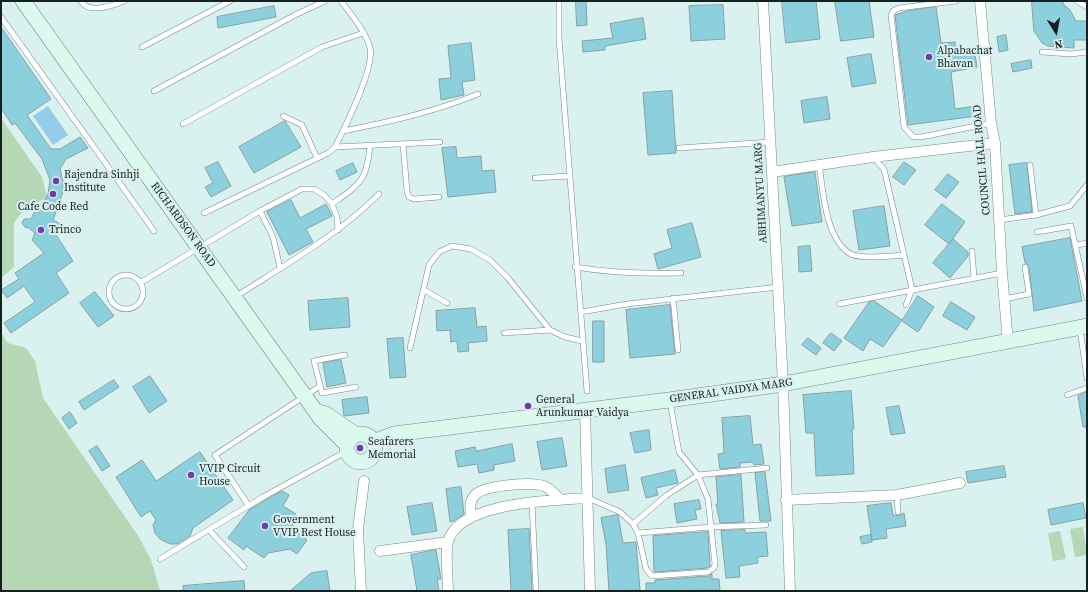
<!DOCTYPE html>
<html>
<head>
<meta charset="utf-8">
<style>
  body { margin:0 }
  #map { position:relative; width:1088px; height:592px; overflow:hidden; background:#d9f1ef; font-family:"Source Serif 4",serif }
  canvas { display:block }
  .frame { position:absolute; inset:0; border:2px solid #171f1f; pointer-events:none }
  .north { position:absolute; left:1036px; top:12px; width:40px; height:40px; -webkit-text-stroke:3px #d9f1ef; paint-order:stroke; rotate:169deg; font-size:11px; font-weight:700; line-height:16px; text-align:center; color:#171f1f }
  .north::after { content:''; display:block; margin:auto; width:14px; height:18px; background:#171f1f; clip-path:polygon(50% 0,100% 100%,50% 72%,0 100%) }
</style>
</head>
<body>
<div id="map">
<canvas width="1088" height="592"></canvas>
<div class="frame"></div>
<div class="north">N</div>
</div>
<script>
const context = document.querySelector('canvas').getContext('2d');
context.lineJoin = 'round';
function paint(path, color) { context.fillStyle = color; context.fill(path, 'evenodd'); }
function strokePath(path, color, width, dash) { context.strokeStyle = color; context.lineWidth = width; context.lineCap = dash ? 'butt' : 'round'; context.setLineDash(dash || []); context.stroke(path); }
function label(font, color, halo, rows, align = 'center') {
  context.font = font + ' "Source Serif 4",serif'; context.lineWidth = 4; context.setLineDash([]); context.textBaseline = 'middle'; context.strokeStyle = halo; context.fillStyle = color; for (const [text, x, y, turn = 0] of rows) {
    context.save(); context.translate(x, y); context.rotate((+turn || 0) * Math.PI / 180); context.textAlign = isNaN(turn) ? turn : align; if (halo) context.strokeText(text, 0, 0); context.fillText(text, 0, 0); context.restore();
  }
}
const green = new Path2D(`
  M1 118 42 177 47 197 22 212 14 223V267L1 278Z
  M1 333 8 343 26 348 35 361 43 398 139 537 151 560 160 591H1Z
  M1083 527 1087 555 1075 557 1070 529Z
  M1060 531 1066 559 1053 561 1048 533Z`);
const water = new Path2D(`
  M48 106 68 135 53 145 33 116Z`);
const building = new Path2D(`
  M576 1H586L587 25 577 26Z
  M782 1H816L820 39 786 43Z
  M835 1H869L874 37 841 41Z
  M1032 1H1063V4L1070 10 1076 21H1087V40H1074V48L1048 46 1042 43 1034 31Z
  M723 5 725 39 691 41 689 6Z
  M274 6 276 17 218 28 217 17Z
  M936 7 941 43 955 42 956 50 974 48 977 67 951 72 955 109 976 106 977 116 908 125 895 15 907 11Z
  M643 18 646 39 605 46V50L583 52 582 41 613 38 610 24Z
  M1 27 51 99 27 115 51 149H60L80 137 88 148 66 159 60 169 63 181V192L53 220 62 225 56 235 73 261 56 273 69 293 11 333 4 323 35 302 24 286 7 298 1 290 19 279 15 273 44 253 32 240 35 233 29 228 25 227 22 223 24 219H31L35 211 39 212 48 194 50 180 42 159 15 123 12 125 1 108Z
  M1006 35 1008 50 999 52 997 37Z
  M471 43 475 80 462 82 464 95 441 100 439 79 451 78 448 46Z
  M871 54 876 83 852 87 847 58Z
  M1031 60 1032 68 1013 72 1011 64Z
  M672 91 676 153 648 155 643 93Z
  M827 97 830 119 804 123 801 101Z
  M285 121 301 147 254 173 239 147Z
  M456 147 457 158 481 156 482 171 494 170 496 192 448 197 442 148Z
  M218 162 231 186 211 197 205 187 213 183 205 168Z
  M904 162 916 170 904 185 893 177Z
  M353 163 357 172 340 180 336 171Z
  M1027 163 1032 212 1015 214 1009 165Z
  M815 172 822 222 792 226 784 177Z
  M948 174 959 182 946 198 935 190Z
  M291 200 300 218 326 204 332 216 306 229 313 242 289 255 267 212Z
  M942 204 965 222 949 244 925 225Z
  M884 206 890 246 859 250 853 211Z
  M692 223 701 257 658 269 654 254 672 248 667 230Z
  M1070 238 1082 301 1034 311 1029 266 1025 263 1022 247Z
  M953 239 968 252V256L950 278 933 263Z
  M810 246 812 271 799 272 798 247Z
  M95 292 114 316 98 327 80 303Z
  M918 296 934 307 918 332 902 321Z
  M348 298 350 327 310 330 308 301Z
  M874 301 902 320 883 347 870 339 863 351 844 338 869 302Z
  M951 302 975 317 967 330 943 316Z
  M670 305 675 354 630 358 626 310Z
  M475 308 477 327 486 326 487 341 468 343 469 351 458 352 457 341 451 342 450 330 437 331 436 311Z
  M593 321H604V362H593Z
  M831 333 842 341 834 351 823 343Z
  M403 338 406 377 390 378 387 339Z
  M808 338 821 348 816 355 802 345Z
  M341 360 346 383 327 387 323 363Z
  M150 376 167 401 149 413 133 387Z
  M114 380 119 387 84 410 79 402Z
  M851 391 854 429H852L854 474 816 476 814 433H806L803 395Z
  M1087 392V427H1083L1078 396Z
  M367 397 369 413 344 416 342 400Z
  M899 406 905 433 891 435 886 408Z
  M70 412 77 423 69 429 62 418Z
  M750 416 753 445 761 444 764 464 754 465 753 462 740 463V467L720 469 718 454 724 453 722 418Z
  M649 430 651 450 635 453 630 433Z
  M562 438 567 466 542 470 537 442Z
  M512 444 515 461 494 465V470L479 473 477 464 458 467 455 451 475 447 476 451Z
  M97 446 110 466 102 471 89 451Z
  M200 452 233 500 193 528 190 536 177 544H170L160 539 155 533 153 525 156 520 150 511 141 517 116 477 142 460 156 481Z
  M625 465 629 490 608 493 605 469Z
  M1004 466 1006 477 968 483 966 472Z
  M675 470 678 483 656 488 658 495 646 498 641 478Z
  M765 472 771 521H760L755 473Z
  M741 475 744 522 720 523 716 504H718L716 477Z
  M461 487 464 514 454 521 450 522 446 489Z
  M282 491 289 495 283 506 296 514 292 521 294 530 307 540 297 554 290 549 268 553 264 558 246 546 244 550 228 538 249 510Z
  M699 500 701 509 695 510 697 519 677 523 674 504Z
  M432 503 437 531 412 535 407 507Z
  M891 503 893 515 899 516 904 513 906 526 886 529 887 538 872 540 867 506Z
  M1083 503 1086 518 1051 525 1048 510Z
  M618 515 623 543 636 542 640 590 609 591 606 544 601 518Z
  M529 529 532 591H511L508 530Z
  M745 530V533L766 532 768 556 757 557 758 563 739 566 740 577 726 578 721 531Z
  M708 532 710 566 707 568 654 572 653 536Z
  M871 535 872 542 862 544 860 537Z
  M436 550 441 579H437L439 591H417L411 555Z
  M327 571 330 591H290L311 573Z
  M712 574V579H719L720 590 646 591V583H655V580L708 576Z
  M244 581 245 591H183V586Z`);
const lane = new Path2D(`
  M81 1C88 14 113 6 124 1
  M559 1V39C568 156 577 273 587 391
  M956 1 899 8 893 11 891 15 904 127 913 137H921L991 123
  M1077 1 1087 7
  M1 17 154 231
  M142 47 230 1
  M1042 52 1071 54 1087 52
  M154 91 295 15 325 1
  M283 116 302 125 317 158
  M183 124 322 47 363 33
  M343 131C389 122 434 112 478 94
  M403 144 407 191 409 197 414 199 439 197
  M335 147 440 142
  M679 148 771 142
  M874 158 884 169 912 289 906 305
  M819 164C823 190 825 237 849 253 859 260 891 256 904 255
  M1030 165 1036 215
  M535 178 569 176
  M332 204C360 184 367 181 370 145
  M260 211 273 237 280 268
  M204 213 328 153 335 147C345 127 375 68 370 48 366 31 351 15 341 1
  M999 220 1036 215 1070 206 1087 185
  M1037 232 1071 226 1087 298
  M1077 245 1087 243
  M972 251 974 278
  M575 267C611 273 645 274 681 273
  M109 292a17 17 0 1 1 34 0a17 17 0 1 1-34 0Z
  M140 283 260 211 302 189H314L324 195 332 204 337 217 338 230
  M424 290 447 303
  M235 297C285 265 337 236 379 194
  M673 298 678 350
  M1004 299 1029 294 1025 267
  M839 304 1002 273
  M581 312 627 304 778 287
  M1080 329 1087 378
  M504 333 550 330
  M410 348 429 265 439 252 452 246 471 249 490 260 508 278 550 330 565 337 582 341
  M345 355 314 361 322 393 356 387
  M1067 395 1087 388
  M897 495 898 512
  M588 498 620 512 633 524 638 533 646 569 652 576 708 572 714 568 715 564 708 499 698 475 679 452 670 402
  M532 503 536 589
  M249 506 215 455 320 386
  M633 524 667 495 698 475 767 468
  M209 530 244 567
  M638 533 711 527 766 525
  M160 559 263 497 347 451`);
const street = new Path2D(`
  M763 1 783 384 790 591
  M980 1 991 123 995 143 1002 273 1008 342
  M772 172 873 157 995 143
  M585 411 590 591
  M786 500 897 495 960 483
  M471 517C470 508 469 500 476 494 487 485 534 481 546 487 552 490 556 495 560 500
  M380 551 448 542
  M361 591 358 529 364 481
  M448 591C448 578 445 553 448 542 457 502 553 500 587 498`);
const secondary = new Path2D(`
  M23 1 321 419 347 445
  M318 412 326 414 356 435
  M347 448a14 14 0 1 1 28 0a14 14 0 1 1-28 0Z
  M373 442 394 434 669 400 783 384 1087 326`);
const markers = [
  [929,57,4,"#723bb2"],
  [56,181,4,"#723bb2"],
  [53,194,4,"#723bb2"],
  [41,230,4,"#723bb2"],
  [528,406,4,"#723bb2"],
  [360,448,4,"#723bb2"],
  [191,475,4,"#723bb2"],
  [265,526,4,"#723bb2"]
];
const poiNames = [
  ["Alpabachat",937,51],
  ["Bhavan",937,64],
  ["Rajendra Sinhji",64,175],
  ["Institute",64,188],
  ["Cafe Code Red",53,207,"center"],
  ["Trinco",49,230],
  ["General",536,400],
  ["Arunkumar Vaidya",536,413],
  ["Seafarers",368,442],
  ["Memorial",368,455],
  ["VVIP Circuit",199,469],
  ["House",199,482],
  ["Government",273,520],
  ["VVIP Rest House",273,533]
];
const streetNames = [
  ["COUNCIL HALL ROAD",982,160,-95],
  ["ABHIMANYU MARG",761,193,-93],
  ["RICHARDSON ROAD",183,225,54],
  ["GENERAL VAIDYA MARG",731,391,-8]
];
paint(green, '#b6d7b6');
paint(water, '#95cceb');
paint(building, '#8cd0de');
strokePath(building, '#899fa4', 1);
strokePath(lane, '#738987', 6);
strokePath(street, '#738987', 11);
strokePath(secondary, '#738987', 16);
strokePath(lane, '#fff', 5);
strokePath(street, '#fff', 10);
strokePath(secondary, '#dbf9ed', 15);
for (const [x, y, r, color] of markers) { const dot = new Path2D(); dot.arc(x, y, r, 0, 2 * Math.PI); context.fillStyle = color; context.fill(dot); strokePath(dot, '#d9f1ef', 1.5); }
label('11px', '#171f1f', '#d9f1ef', poiNames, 'left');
label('11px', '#171f1f', '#d9f1ef', streetNames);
</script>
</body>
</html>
